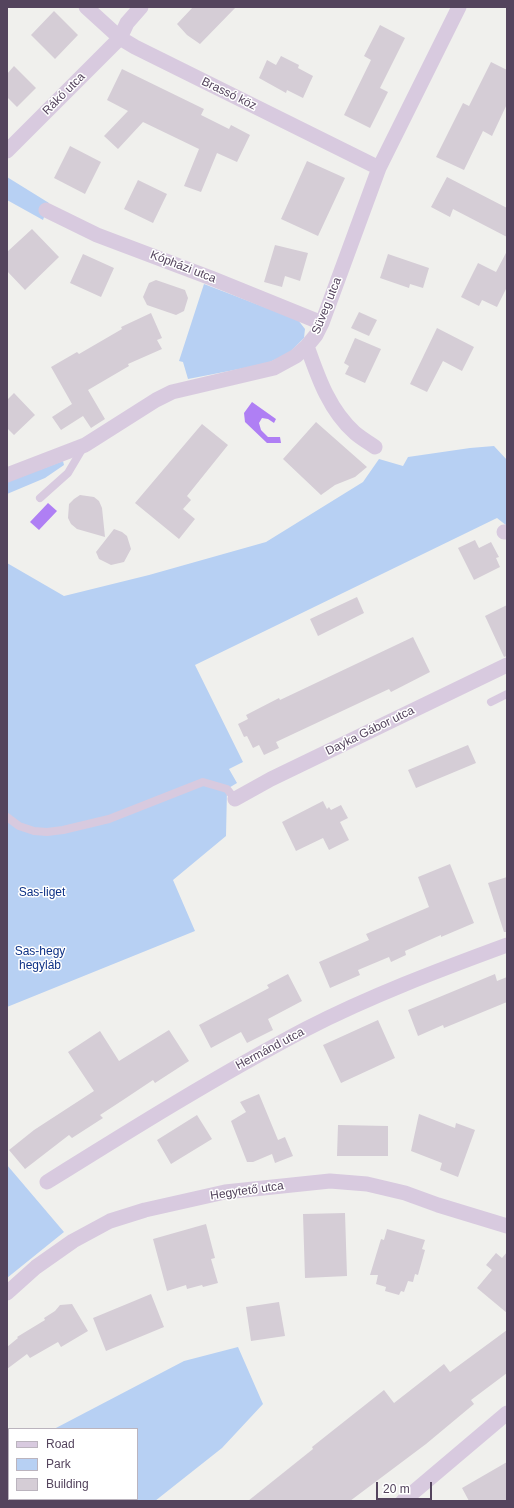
<!DOCTYPE html>
<html>
<head>
<meta charset="utf-8">
<style>
  body { margin:0 }
  #map { position:relative; width:514px; height:1508px; overflow:hidden; background:#f0f0ed; font-family:Helvetica,sans-serif }
  canvas { display:block }
  .frame { position:absolute; inset:0; border:8px solid #54445d; pointer-events:none }
  .legend { position:absolute; left:8px; top:1428px; width:130px; height:72px; box-sizing:border-box; background:#fff; border:1px solid #bbb4be; margin:0; padding:5px 7px; list-style:none; font-size:12px; color:#54445d }
  .legend li { display:flex; align-items:center; gap:8px; height:20px }
  .legend b { width:20px; border:1px solid #bbb4be }
  .scale { position:absolute; left:376px; top:1482px; width:56px; height:18px; box-sizing:border-box; border:2px solid #54445d; border-top:0; padding-left:5px; font-size:12px; line-height:14px; white-space:nowrap; color:#54445d; -webkit-text-stroke:3px #fff; paint-order:stroke }
</style>
</head>
<body>
<div id="map">
<canvas width="514" height="1508"></canvas>
<div class="frame"></div>
<ul class="legend">
<li><b style="height:5px;background:#d8cadf"></b>Road</li>
<li><b style="height:11px;background:#b7d0f3"></b>Park</li>
<li><b style="height:11px;background:#d5cdd6"></b>Building</li>
</ul>
<div class="scale">20 m</div>
</div>
<script>
const context = document.querySelector('canvas').getContext('2d');
context.lineJoin = 'round';
function paint(path, color) { context.fillStyle = color; context.fill(path, 'evenodd'); }
function strokePath(path, color, width, dash) { context.strokeStyle = color; context.lineWidth = width; context.lineCap = dash ? 'butt' : 'round'; context.setLineDash(dash || []); context.stroke(path); }
function label(font, color, halo, rows, align = 'center') {
  context.font = font + ' Helvetica,sans-serif'; context.lineWidth = 3; context.setLineDash([]); context.textBaseline = 'middle'; context.strokeStyle = halo; context.fillStyle = color; for (const [text, x, y, turn = 0] of rows) {
    context.save(); context.translate(x, y); context.rotate((+turn || 0) * Math.PI / 180); context.textAlign = isNaN(turn) ? turn : align; if (halo) context.strokeText(text, 0, 0); context.fillText(text, 0, 0); context.restore();
  }
}
const green = new Path2D(`
  M7 177 49 203 43 220 7 200Z
  M204 284 298 320 305 329 304 338 288 354 265 364 188 379 183 362 179 361Z
  M494 446 507 460V526L497 518 195 665 243 762 229 769 237 783 227 789 226 836 173 880 195 931 7 1007V563L64 596 149 575 266 542 363 482 379 459 403 466 408 457 470 448Z
  M63 461 64 465 45 478 7 494V482Z
  M7 1165 64 1232 7 1278Z
  M238 1347 263 1404 222 1448 155 1501H7V1462L9 1461V1499H137V1429H54L184 1361Z`);
const water = new Path2D(`
  M252 402 276 419 274 423 268 419 262 418 259 423 261 430 268 437H280L281 443H267L245 422 244 413Z
  M48 503 57 511 39 530 30 522Z`);
const building = new Path2D(`
  M193 7H236L200 44 187 35 177 24Z
  M54 11 78 35 55 59 31 35Z
  M380 25 405 38 380 88 388 92 370 128 344 115 371 60 364 56Z
  M281 56 299 65 298 68 313 76 303 98 287 90 286 93 259 78 267 60 276 65Z
  M491 62 507 70V104L492 136 483 131 464 170 436 157 463 103 469 106Z
  M14 66 36 88 17 107 7 97V74Z
  M122 69 204 109 201 115 229 129 231 125 250 135 237 162 217 153 201 192 184 186 199 149 143 122 118 149 104 136 128 111 107 100Z
  M70 146 101 162 85 194 54 178Z
  M307 161 345 178 318 236 281 219Z
  M447 177 507 208V237L453 209 450 217 431 207Z
  M138 180 167 194 153 223 124 209Z
  M32 229 59 257 25 290 7 271V252Z
  M275 245 308 253 300 281 285 276 282 287 264 282Z
  M507 251V287L497 307 482 300 479 306 461 297 478 263 496 272Z
  M83 254 114 268 101 297 70 283Z
  M388 254 429 268 423 288 410 284 409 288 380 278Z
  M156 280 185 290 188 298 184 311 176 315 147 305 143 297 149 283Z
  M359 312 377 320 369 336 351 328Z
  M151 313 162 338 157 340 162 349 128 364 129 366 88 390 105 419 91 428 83 416 61 430 52 417 72 404 51 367 77 352 79 354 122 329 121 327Z
  M437 328 474 347 462 371 443 361 427 392 410 384Z
  M355 338 381 349 365 383 345 374 349 366 344 363Z
  M14 393 35 415 14 435 7 428V400Z
  M316 422 367 467 355 477 335 485 321 495 283 459Z
  M202 424 228 445 187 496 191 500 183 509 195 519 179 539 135 503Z
  M80 495 94 497 99 501 102 508 105 537 77 529 71 524 68 518 69 504 74 499Z
  M114 529 122 532 127 536 131 549 124 562 111 565 99 559 96 552Z
  M475 540 479 548 491 542 499 557 496 558 500 567 474 580 458 548Z
  M357 597 364 613 318 636 310 619Z
  M507 605V656L504 657 485 616Z
  M413 637 430 672 391 692 389 689 276 742 279 748 264 755 259 745 253 748 247 736 244 737 238 724 248 719 246 715 279 698 280 700Z
  M468 745 476 763 416 788 408 770Z
  M323 801 327 809 329 807 331 810 341 805 348 818 340 822 349 840 329 850 323 838 296 851 282 822Z
  M450 864 474 923 441 937V935L405 951 406 955 391 962 389 957 358 970 360 975 330 988 319 962 369 940 366 934 429 907 418 877Z
  M507 877V932H504L488 883Z
  M288 974 302 1001 268 1019 273 1030 247 1043 241 1032 211 1048 199 1025 269 988 267 985Z
  M495 974 497 981 507 977V1002L444 1028 443 1025 418 1036 408 1010Z
  M378 1020 395 1058 341 1083 323 1045Z
  M169 1030 189 1061 155 1083 153 1080 123 1100 100 1115 103 1118 72 1138 69 1135 25 1169 9 1150 34 1130 94 1091 68 1052 100 1031 119 1061Z
  M259 1094 278 1140 285 1137 293 1156 275 1163 272 1154 253 1162H247L231 1121 246 1112 240 1102Z
  M419 1114 455 1128 456 1123 475 1130 458 1177 440 1170 442 1163 411 1151Z
  M197 1115 212 1139 171 1164 157 1140Z
  M338 1125 388 1126V1156H337Z
  M345 1213 347 1276 305 1278 303 1214Z
  M206 1224 215 1258 211 1259 218 1283 203 1287 202 1285 187 1289 186 1285 167 1291 153 1239Z
  M387 1229 425 1240 422 1249 425 1250 418 1275 415 1274 413 1282 408 1281 404 1292 401 1291 399 1295 385 1291 386 1287 376 1284 378 1275H370L381 1239 384 1240Z
  M507 1252V1313L477 1288 492 1270 486 1265 496 1253 502 1258Z
  M151 1294 164 1327 106 1351 93 1318Z
  M279 1302 285 1336 251 1341 246 1307Z
  M72 1304 88 1331 61 1347 58 1342 30 1358 27 1354 7 1369V1347L18 1338 17 1337 45 1320 44 1318 55 1311 60 1305Z
  M507 1330V1373L471 1400 474 1404 426 1444 350 1501H248L313 1449 312 1447 384 1390 394 1403 444 1364 450 1372Z
  M507 1462V1501H469L462 1488Z`);
const lane = new Path2D(`
  M40 498 68 473 84 446
  M491 702 507 694
  M7 817 19 826 34 831 47 832 63 830 109 819 203 782 227 789 235 799`);
const street = new Path2D(`
  M86 7 120 38 135 47 379 168
  M7 151 120 38 127 23 141 7
  M46 210 97 235 211 278 322 323
  M307 346C318 377 329 410 355 433 361 438 369 443 375 447
  M7 475 85 445 156 400 172 392 274 368 296 356 307 346 316 335 322 323 379 168 459 7
  M504 532H507
  M235 799 271 779 507 665
  M47 1182C132 1129 217 1076 306 1029 370 996 439 970 507 945
  M7 1293 36 1267 73 1241 110 1221 145 1210 225 1192 330 1181 367 1184 405 1193 438 1205 507 1226
  M403 1501 507 1413`);
const streetNames = [
  ["Rákó utca",64,94,-45],
  ["Brassó köz",229,94,26],
  ["Kópházi utca",183,267,21],
  ["Süveg utca",327,306,-68],
  ["Dayka Gábor utca",370,731,-26],
  ["Hermánd utca",270,1049,-28],
  ["Hegytető utca",247,1191,-8]
];
const parkNames = [
  ["Sas-liget",42,893],
  ["Sas-hegy",40,952],
  ["hegyláb",40,966]
];
paint(green, '#b7d0f3');
paint(water, '#af7ff4');
paint(building, '#d5cdd6');
strokePath(lane, '#d8cadf', 8);
strokePath(street, '#d8cadf', 15);
label('12px', '#54445d', '#fff', streetNames);
label('12px', '#0e3285', '#fff', parkNames);
</script>
</body>
</html>
